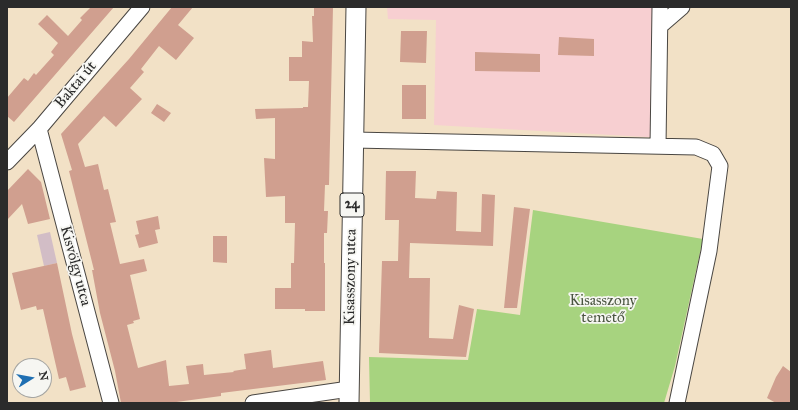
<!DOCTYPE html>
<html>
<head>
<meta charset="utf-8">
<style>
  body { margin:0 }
  #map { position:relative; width:798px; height:410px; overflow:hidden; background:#f2e1c6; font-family:"IM FELL Great Primer",serif }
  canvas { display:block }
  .frame { position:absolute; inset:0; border:8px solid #2b2b2b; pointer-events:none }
  .north { position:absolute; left:12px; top:358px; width:40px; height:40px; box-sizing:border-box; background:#f6f6f2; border:1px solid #a5a5a2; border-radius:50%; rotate:79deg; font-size:11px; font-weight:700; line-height:16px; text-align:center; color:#2b2b2b }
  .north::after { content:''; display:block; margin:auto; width:14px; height:18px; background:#1f6fb2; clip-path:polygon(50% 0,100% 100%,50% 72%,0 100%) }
</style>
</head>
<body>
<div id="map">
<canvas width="798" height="410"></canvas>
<div class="frame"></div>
<div class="north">N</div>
</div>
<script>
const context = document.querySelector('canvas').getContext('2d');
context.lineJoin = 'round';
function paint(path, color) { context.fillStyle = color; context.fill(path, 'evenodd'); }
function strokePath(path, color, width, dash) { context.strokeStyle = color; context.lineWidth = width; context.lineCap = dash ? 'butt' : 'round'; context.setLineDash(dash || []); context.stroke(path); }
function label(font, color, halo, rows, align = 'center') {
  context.font = font + ' "IM FELL Great Primer",serif'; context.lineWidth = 3.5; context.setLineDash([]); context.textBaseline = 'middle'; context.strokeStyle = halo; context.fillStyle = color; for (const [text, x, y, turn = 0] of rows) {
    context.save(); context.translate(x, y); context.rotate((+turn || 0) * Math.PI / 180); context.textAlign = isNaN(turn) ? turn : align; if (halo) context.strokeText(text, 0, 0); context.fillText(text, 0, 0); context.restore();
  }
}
const built = new Path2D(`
  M387 7H668L664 138 434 125 436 20 388 19Z`);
const industrial = new Path2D(`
  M50 232 57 263 44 266 37 235Z`);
const green = new Path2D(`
  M533 210 703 239 675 366 664 403H370L369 357 468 360 477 309 520 315Z`);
const building = new Path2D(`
  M91 7H114L14 122 7 116V98L24 78 28 81 34 73 36 75 54 55 51 52 58 43 38 24 47 15 68 36 82 20 80 18Z
  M172 7H193L178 25 194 38 176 60 159 46 141 69 144 72 130 88 142 99 116 127 104 116 78 144 85 167 98 164 104 190 108 189 116 222 110 223 120 264 144 259 147 271 130 275 140 319 133 321 134 323 127 325 138 368 166 360 169 386 189 384 186 366 203 364 204 375 234 372 233 371 246 369 244 354 271 350 273 368 323 361 326 380 221 393V396L169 403H121L115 371 100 313 92 270H94L69 171 72 170 61 134 129 59Z
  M314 7H333L329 185H325L324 211H328L327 233H324V263H325V311H305V309H275V288H291V263H294L295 223H285V196L266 197 264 158 275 159V118L256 119 255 109 303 108V107H308L309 81H289V57H302V41L313 42 312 16H314Z
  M401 31H427L426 63 400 62Z
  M559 37 594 39V56L558 55Z
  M475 52 540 54V72L475 71Z
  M402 85H426V119H402Z
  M157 104 171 113 164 122 151 113Z
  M28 169 41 182 50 219 28 224 22 204 7 220V191Z
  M386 171H416L415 198 436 199 437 191 457 192 456 231 481 232 482 194 495 195 493 246 410 243 409 278H430L429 338 453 339 459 305 474 309 466 357 379 353 382 261H398L399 220H385Z
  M514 207 530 209 517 308H504Z
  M158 216 160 229 155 230 158 243 139 248 135 235 139 234 136 221Z
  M213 236H227V263L213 262Z
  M57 263 72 334 86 387 70 391 66 377 59 379 43 309 37 310 36 306 21 310 12 273Z
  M783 366 791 372V403H776L767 398 776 377Z`);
const minor = new Path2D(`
  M660 26 682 7
  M39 129 111 403
  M353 140 696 147 713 154 720 166 709 251 677 403
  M658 146 660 7
  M7 162 39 129 142 7
  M253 403 349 389`);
const major = new Path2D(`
  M349 403 356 7`);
const shields = [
  [352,205,24]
];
const shieldNames = [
  ["24",352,205]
];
const streetNames = [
  ["Baktai út",76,85,-50],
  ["Kisvölgy utca",75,266,75],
  ["Kisasszony utca",351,277,-89]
];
const parkNames = [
  ["Kisasszony",603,301],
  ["temető",603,318]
];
paint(built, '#f7cfd1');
paint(industrial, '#d2bdc6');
paint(green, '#a7d37f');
paint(building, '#d09f8f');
strokePath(minor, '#494642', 17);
strokePath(major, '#494642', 21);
strokePath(minor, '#fff', 15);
strokePath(major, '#fff', 19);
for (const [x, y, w] of shields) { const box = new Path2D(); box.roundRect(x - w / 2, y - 12, w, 24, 3); context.fillStyle = '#f6f6f2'; context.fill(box); strokePath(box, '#2b2b2b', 1); }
label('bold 14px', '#2b2b2b', null, shieldNames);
label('15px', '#2b2b2b', '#f6f6f2', streetNames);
label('15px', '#4a5540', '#f6f6f2', parkNames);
</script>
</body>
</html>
